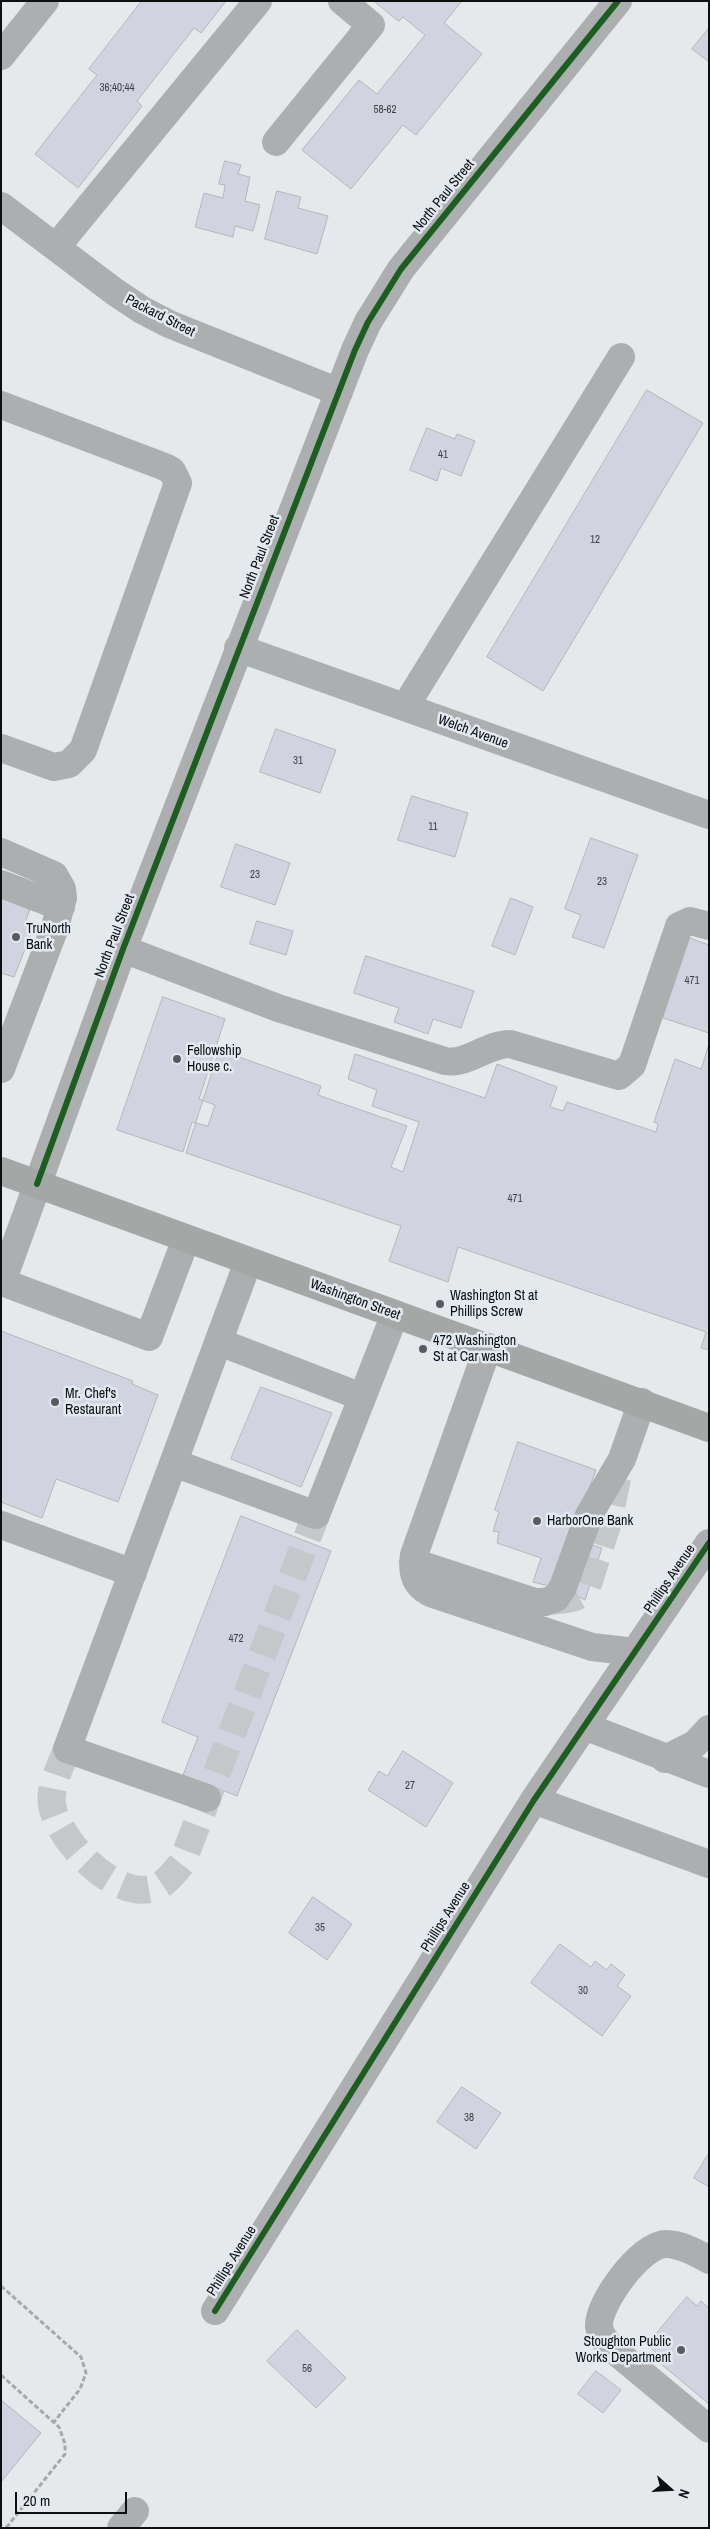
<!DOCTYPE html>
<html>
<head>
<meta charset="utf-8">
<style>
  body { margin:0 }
  #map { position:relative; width:710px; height:2529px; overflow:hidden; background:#e6e9ec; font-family:"Archivo Narrow",sans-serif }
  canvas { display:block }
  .frame { position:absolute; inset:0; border:2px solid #0d0f11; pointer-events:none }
  .north { position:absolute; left:645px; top:2464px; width:50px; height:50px; -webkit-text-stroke:4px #e2e9f0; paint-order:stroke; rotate:109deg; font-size:14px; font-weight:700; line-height:20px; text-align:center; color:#0d0f11 }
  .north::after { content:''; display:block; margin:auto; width:18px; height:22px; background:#0d0f11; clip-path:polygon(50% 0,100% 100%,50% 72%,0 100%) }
  .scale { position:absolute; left:15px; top:2492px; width:112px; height:22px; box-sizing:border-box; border:2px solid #0d0f11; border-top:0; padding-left:6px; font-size:15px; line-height:18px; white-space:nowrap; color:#0d0f11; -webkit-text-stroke:4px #e2e9f0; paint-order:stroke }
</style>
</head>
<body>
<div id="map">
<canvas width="710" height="2529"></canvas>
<div class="frame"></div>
<div class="north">N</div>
<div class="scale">20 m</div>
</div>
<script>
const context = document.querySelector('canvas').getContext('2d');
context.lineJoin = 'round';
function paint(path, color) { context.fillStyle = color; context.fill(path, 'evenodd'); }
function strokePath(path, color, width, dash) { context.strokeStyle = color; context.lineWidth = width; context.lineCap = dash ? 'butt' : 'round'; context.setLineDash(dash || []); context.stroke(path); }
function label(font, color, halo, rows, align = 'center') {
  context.font = font + ' "Archivo Narrow",sans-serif'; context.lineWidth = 5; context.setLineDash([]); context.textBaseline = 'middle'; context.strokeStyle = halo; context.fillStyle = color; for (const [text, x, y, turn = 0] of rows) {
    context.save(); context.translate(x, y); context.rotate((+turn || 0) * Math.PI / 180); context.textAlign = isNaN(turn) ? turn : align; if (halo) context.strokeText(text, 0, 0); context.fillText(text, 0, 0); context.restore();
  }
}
const building = new Path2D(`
  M142 1H226L201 33 194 28 137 101 142 106 78 188 35 154 97 75 89 69Z
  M374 1H462L444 23 482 54 416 135 403 125 351 189 302 150 359 80 377 94 425 35 403 17 399 21Z
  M709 28V62L692 49Z
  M225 161 241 165 238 174 250 177 245 201 260 205 253 231 235 226 233 237 195 227 204 193 223 198 225 185 219 184Z
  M277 191 301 197 298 208 328 216 317 254 265 239Z
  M647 390 703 423 543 691 487 657Z
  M427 428 455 439 457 434 475 441 461 476 441 468 437 481 410 470Z
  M276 729 336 750 320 793 260 772Z
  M412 796 468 813 455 857 398 840Z
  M591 838 638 855 604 948 572 937 581 915 565 909Z
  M236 844 290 863 275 905 221 887Z
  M1 891 30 909 24 926 33 929 14 977 1 973Z
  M511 898 533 907 515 955 492 946Z
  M257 921 293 931 286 955 250 944Z
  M690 938 709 945V1033L663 1018Z
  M366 956 474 991 461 1028 433 1019 428 1034 394 1022 399 1008 354 993Z
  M163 997 225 1019 199 1099 215 1105 208 1126 192 1122 183 1152 117 1130Z
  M709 1044V1350L701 1348 706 1332 458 1247 448 1282 389 1261 401 1226 186 1153 219 1050 321 1086 318 1095 407 1126 391 1167 403 1172 419 1122 372 1106 377 1090 348 1079 355 1054 485 1098 497 1064 557 1087 550 1107 563 1111 567 1102 656 1132 658 1124 654 1122 675 1059 701 1069Z
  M1 1331 133 1381 132 1384 158 1395 118 1502 56 1479 42 1518 1 1502Z
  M261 1387 332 1413 301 1487 231 1459Z
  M518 1442 596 1470 571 1539 602 1548 585 1600 568 1591 533 1582 541 1558 497 1543 499 1532 493 1531 499 1512 495 1510Z
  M241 1516 331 1551 237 1796 183 1775 198 1737 162 1722Z
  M403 1751 453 1783 426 1827 368 1790 379 1771 387 1776Z
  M313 1897 352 1924 327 1960 289 1933Z
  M560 1944 591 1967 595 1961 607 1970 611 1964 625 1975 617 1986 631 1996 602 2036 531 1983Z
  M462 2087 501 2113 476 2149 437 2122Z
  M709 2153V2187L694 2178Z
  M687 2297 697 2306 701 2301 709 2308V2404L655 2359 659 2355 647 2345Z
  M297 2330 346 2378 316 2408 267 2361Z
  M596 2371 621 2390 603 2413 578 2394Z
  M1 2400 41 2433 1 2482Z`);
const minorTunnel = new Path2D(`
  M551 1601C564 1599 580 1600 587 1587L608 1522 619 1469
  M67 1749C61 1766 49 1786 52 1805 58 1840 115 1901 154 1888 166 1884 174 1873 182 1863L316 1515`);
const path = new Path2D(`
  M1 2286 81 2357 86 2373 80 2389 54 2422
  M1 2375 59 2427 65 2444V2454L6 2528`);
const minor = new Path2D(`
  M1 56 45 1
  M276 142 371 25 342 1
  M1 206 115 292 142 310 169 324 339 392
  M57 246 258 1
  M1 405 165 467 172 471 178 483 83 750 69 764 54 767 1 748
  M238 648 709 815
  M405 707 621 357
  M1 852 54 875 62 889 63 898 54 930 1 1069
  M1 884 61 907
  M123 949 278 1008 445 1061C468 1065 486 1044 510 1044L619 1076 632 1065 679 926 690 921 709 926
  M186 1239 149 1337 2 1282 123 949 355 350 368 322 401 269 618 1
  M219 1342 362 1397
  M488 1347 414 1555C411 1574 416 1587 433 1594L592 1647 635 1652
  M174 1463 316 1515 395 1314
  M1 1525 133 1573
  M413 1562 535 1602H545L556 1598 563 1587 589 1515 622 1459 642 1402
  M584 1726 709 1774
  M665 1759 695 1744 709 1729
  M207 1798 67 1749 248 1262
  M534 1800 709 1864
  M709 2260C697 2253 681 2244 666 2244 641 2244 598 2303 599 2326 600 2337 608 2344 615 2351L709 2429
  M215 2311 534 1800 709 1543
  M121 2528 135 2511`);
const major = new Path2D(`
  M1 1171 709 1428`);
const cycleway = new Path2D(`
  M37 1184 123 949 355 350 368 322 401 269 618 1
  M215 2311 534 1800 709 1543`);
const markers = [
  [16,937,5,"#595b5e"],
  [177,1059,5,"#595b5e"],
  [440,1304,5,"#595b5e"],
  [423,1349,5,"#595b5e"],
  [55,1402,5,"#595b5e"],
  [537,1521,5,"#595b5e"],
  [681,2350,5,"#595b5e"]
];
const numberNames = [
  ["36;40;44",117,88],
  ["58-62",385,110],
  ["41",443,455],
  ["12",595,540],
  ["31",298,761],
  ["11",433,827],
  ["23",255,875],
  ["23",602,882],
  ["471",692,981],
  ["471",515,1199],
  ["472",236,1639],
  ["27",410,1786],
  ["35",320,1928],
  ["30",583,1991],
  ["38",469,2118],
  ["56",307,2369]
];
const streetNames = [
  ["North Paul Street",444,196,-51],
  ["Packard Street",160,316,27],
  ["North Paul Street",260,557,-69],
  ["Welch Avenue",473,732,20],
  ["North Paul Street",115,936,-69],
  ["Washington Street",355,1300,20],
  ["Phillips Avenue",670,1579,-56],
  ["Phillips Avenue",446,1917,-58],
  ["Phillips Avenue",232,2261,-58]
];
const poiNames = [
  ["TruNorth",26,929],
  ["Bank",26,945],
  ["Fellowship",187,1051],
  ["House c.",187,1067],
  ["Washington St at",450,1296],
  ["Phillips Screw",450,1312],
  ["472 Washington",433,1341],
  ["St at Car wash",433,1357],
  ["Mr. Chef's",65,1394],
  ["Restaurant",65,1410],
  ["HarborOne Bank",547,1521],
  ["Stoughton Public",671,2342,"right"],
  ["Works Department",671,2358,"right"]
];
paint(building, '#d2d3e0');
strokePath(building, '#b4b6b8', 1);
strokePath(minorTunnel, '#c5c8cb', 28, [28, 14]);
strokePath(path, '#a7a8ab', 3, [5, 2.5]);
strokePath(minor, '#acaeaf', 28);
strokePath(major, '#a5a7a7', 28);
strokePath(cycleway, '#1b5e20', 6);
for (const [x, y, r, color] of markers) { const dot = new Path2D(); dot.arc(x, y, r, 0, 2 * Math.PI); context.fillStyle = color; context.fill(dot); strokePath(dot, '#e2e9f0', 2); }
label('11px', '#3e4045', null, numberNames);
label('14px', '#0d0f11', '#e2e9f0', streetNames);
label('14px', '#0d0f11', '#e2e9f0', poiNames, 'left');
</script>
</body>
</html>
